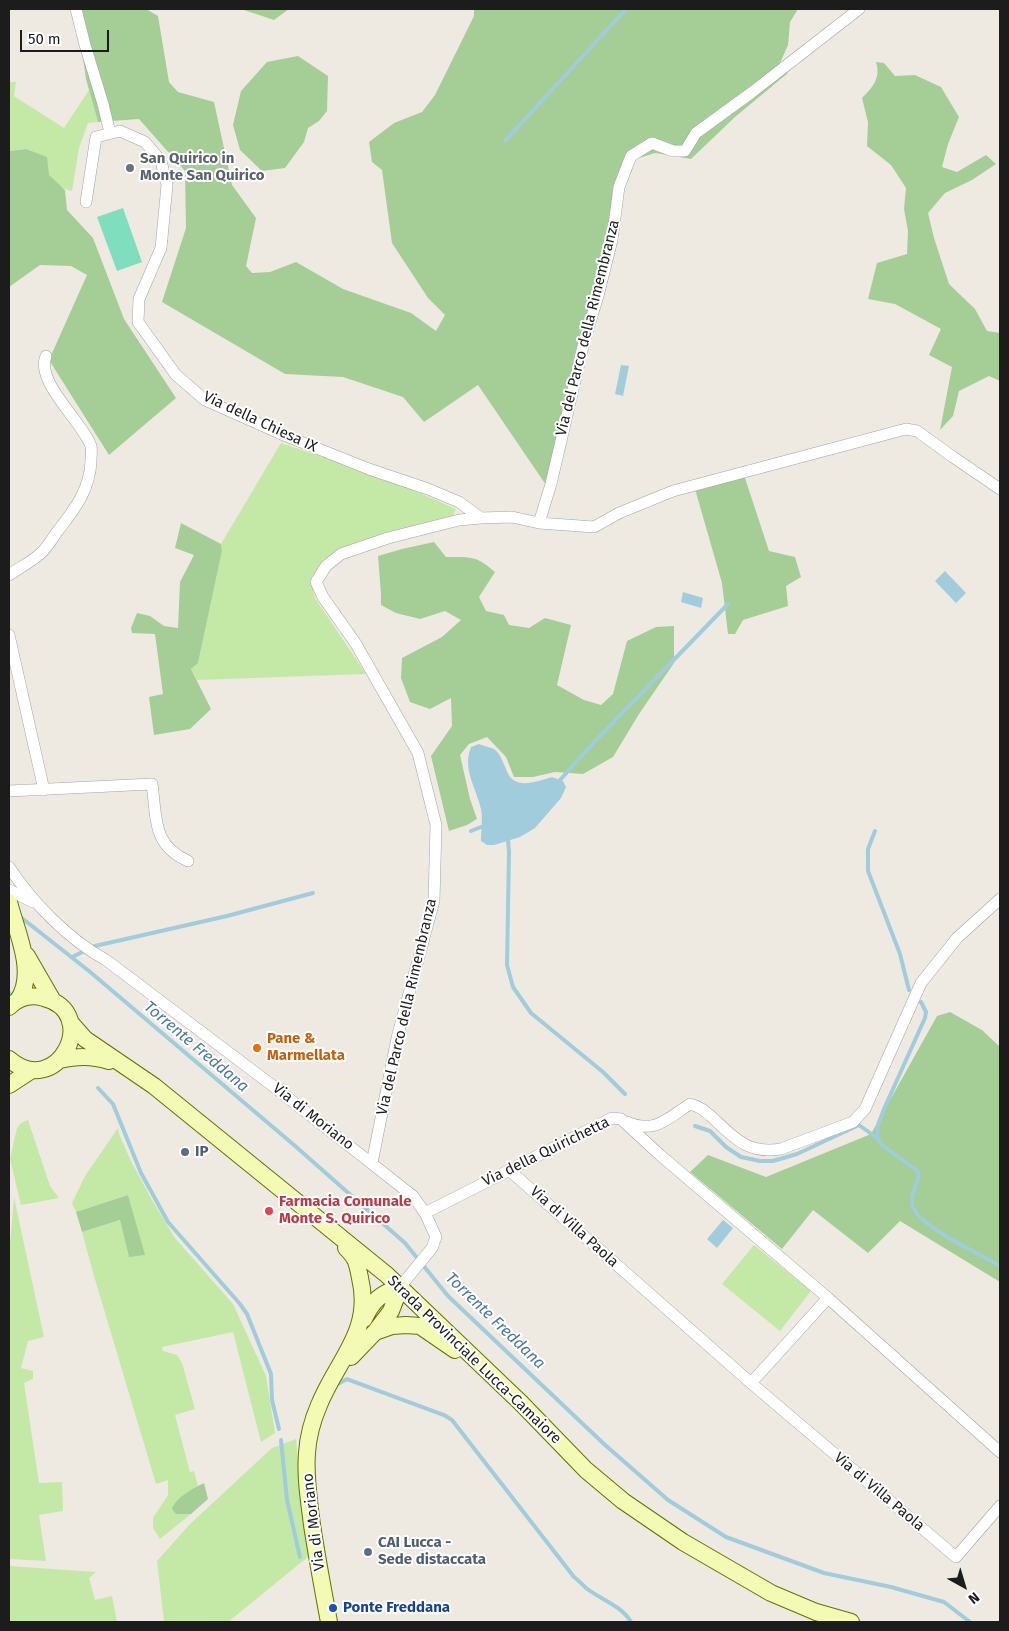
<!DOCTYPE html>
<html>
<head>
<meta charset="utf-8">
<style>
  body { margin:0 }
  #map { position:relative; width:1009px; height:1631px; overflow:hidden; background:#eeeae1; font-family:"Fira Sans",sans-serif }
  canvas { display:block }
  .frame { position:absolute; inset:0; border:10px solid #1c1c1c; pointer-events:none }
  .north { position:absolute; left:939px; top:1561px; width:50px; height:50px; -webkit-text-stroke:4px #fff; paint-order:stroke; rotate:141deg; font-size:14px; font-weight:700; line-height:20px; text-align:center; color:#1c1c1c }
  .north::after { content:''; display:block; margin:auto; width:18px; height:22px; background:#1c1c1c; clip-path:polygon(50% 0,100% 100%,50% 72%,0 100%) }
  .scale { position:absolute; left:20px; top:30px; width:89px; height:22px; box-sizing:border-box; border:2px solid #1c1c1c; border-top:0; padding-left:6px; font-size:15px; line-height:18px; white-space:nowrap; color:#1c1c1c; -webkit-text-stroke:4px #fff; paint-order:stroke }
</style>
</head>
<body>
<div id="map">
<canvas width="1009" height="1631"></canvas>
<div class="frame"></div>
<div class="north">N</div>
<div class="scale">50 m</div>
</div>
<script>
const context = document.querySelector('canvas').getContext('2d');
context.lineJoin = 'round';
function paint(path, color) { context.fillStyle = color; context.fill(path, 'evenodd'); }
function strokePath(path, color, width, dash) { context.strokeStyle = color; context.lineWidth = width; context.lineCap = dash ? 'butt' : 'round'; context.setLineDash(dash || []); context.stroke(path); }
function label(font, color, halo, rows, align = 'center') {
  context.font = font + ' "Fira Sans",sans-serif'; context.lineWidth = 4; context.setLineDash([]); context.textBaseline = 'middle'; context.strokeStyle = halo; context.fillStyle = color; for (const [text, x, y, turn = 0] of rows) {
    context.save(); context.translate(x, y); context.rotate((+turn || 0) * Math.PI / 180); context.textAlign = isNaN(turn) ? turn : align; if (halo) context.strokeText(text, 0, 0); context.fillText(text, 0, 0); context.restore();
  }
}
const grass = new Path2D(`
  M9 82H16L14 96 64 128 89 90 98 122 88 123 79 148 72 191C56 189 36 161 26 149L9 151Z
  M281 443 388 479 456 509 453 516 336 553 314 575 313 590 315 598 366 674 197 680 191 669 198 663 222 551 221 544Z
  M28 1120 50 1186 59 1198 21 1205 10 1159 17 1128 21 1123Z
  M118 1128 119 1134 131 1161 152 1200 175 1238 233 1304 266 1376 275 1433 261 1442 233 1332 162 1347 163 1351 177 1355 182 1363 195 1409 175 1415 190 1472 194 1471 198 1486 182 1497 176 1514H191L160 1539 153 1528V1518L168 1495V1480L156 1484 94 1276 82 1232 120 1220 129 1256 144 1255 128 1195 76 1212 72 1203 85 1176Z
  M14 1197 44 1337 28 1341 21 1368 33 1371V1379L24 1383 39 1483 62 1482 63 1511 39 1515 46 1561 9 1559V1257Z
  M754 1245 811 1291 780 1331 722 1284Z
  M296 1439 301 1497 309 1556 228 1622H164L157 1561 190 1524 272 1448Z
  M9 1566 96 1572 89 1578 95 1600 112 1596 117 1622H9Z`);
const forest = new Path2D(`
  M73 9H146L158 16 169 82 178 92 214 102 232 185 256 218 246 266 252 273 270 272 296 262 343 289 411 313 436 331 445 315 428 298 392 243 382 170 372 162 369 142 394 123 422 112 435 95 474 16V9H798L790 22 788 45 780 63 788 73 735 117 691 159 655 153 636 159 626 181 546 485 478 385 424 422 403 397 343 377 285 374 162 302 186 228 185 171 139 119 98 122 86 79 80 37Z
  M241 9H289L274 20Z
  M298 56 328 76 327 111 319 121 308 128 304 142 285 168 262 171 240 150 233 125 241 91 267 62Z
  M876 62 884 63 895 76 915 75 941 87 959 117 948 144 942 167 957 172 986 155 996 164 972 180 945 193 928 213 934 238 949 284 975 309 987 331 1000 333V381L989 376 959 391 953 416 940 430 952 367 929 355 941 329 895 304 868 299 877 263 907 254 908 231 904 209 906 188 891 165 867 146 868 122 862 98C873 87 881 78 876 62Z
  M26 149 47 157 49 175 65 190 67 210 93 238 124 319 176 398 109 455 49 360 87 275 71 266 40 265 9 287V151Z
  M744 475 769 551 795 557 801 577 786 586 788 606 743 620 735 634H728L722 583 695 489Z
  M181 523 221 544 222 551 198 663 191 669 211 709 190 729 154 735 149 697 163 694 155 634 132 633 131 628 137 613 150 616 164 626 178 628 180 582 194 555 175 548Z
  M434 542 446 557C470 557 476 555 495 572L479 597 486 611 504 615 509 625 529 628 545 618 571 625 557 685 584 700 601 705 613 694 627 641 656 627 674 626V663L639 714 613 757 583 774 555 772 533 777H514L506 757 487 737 469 744 460 755 470 799 477 819 467 825 449 831 431 756 452 726 451 698 430 709 410 702 401 678 402 658 442 637 461 620 445 611 420 619 396 613 381 605V594L378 556 402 549Z
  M950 1012 982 1030 1000 1047V1282L900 1221 868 1253 813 1210 782 1249 690 1172 708 1155 766 1177 871 1134 937 1016Z
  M128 1195 145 1255 129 1257 120 1220 82 1232 76 1212Z
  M204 1483 208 1499 191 1514H176L172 1509C176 1497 194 1488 204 1483Z`);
const pitch = new Path2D(`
  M123 208 142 262 117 271 97 217Z`);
const water = new Path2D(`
  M621 365 629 366 623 396 615 394Z
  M945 571 966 593 956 603 935 581Z
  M683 592 703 598 701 608 681 602Z
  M479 744C483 746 490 747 494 749 500 753 503 762 506 769 513 791 535 782 552 777L563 781 566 787 561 798 535 828 520 837 494 845H487L481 841C481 830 483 819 481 809 476 787 462 769 471 747Z
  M723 1220 733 1228 717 1248 707 1239Z`);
const stream = new Path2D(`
  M505 141 626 9
  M560 780 596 740 728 604
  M471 831 481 827
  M875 831 868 849V871L900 954 909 990
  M508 840 509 852 507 965 513 987 531 1013 603 1072 625 1094
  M18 915 89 971 294 1145 405 1243 448 1296 604 1444 668 1500 726 1537 824 1573 891 1587 944 1602 970 1622
  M72 957 95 946 227 916 313 893
  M9 993 10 994
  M98 1088 113 1104 141 1173 168 1222 240 1304 247 1314 271 1374 272 1400 279 1429
  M695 1126 710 1131 726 1147 741 1157 760 1161H773L797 1154 859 1125 877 1138 881 1144 917 1171 919 1175C917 1185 910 1194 912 1205 916 1225 982 1255 1000 1266
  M877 1138 878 1125 884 1109 925 1018 926 1012 921 1002
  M338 1384 347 1379 444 1415 452 1420 574 1577C578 1580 582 1584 586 1588 600 1599 622 1606 631 1622
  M281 1440 287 1500 300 1557`);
const minor = new Path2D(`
  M76 9 85 45 103 104 110 133
  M86 202 96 137 120 131 145 142 161 161 167 185 161 248 139 299 138 322 176 375 205 400 286 436 369 469 428 489 459 502 481 518
  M539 523 551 484 584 342 598 296 612 240 619 187 631 156 652 143 673 151H685L696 133 751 93 859 9
  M9 575C19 568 31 562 40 554 47 548 52 539 57 532 74 510 90 490 91 461 91 456 92 450 91 446 82 421 35 382 46 356
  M9 635 44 790
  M9 791 152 784C157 819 152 845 188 861
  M9 867C32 902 69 940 106 960L273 1086 413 1196 425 1213 436 1237 432 1248 400 1287
  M9 890 33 902
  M627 1122C655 1134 667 1119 690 1104 701 1107 705 1111 713 1118 735 1139 748 1154 781 1149L853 1122 865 1109 921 983 957 938 1000 899
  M372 1163 397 1038 434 901 436 825 418 753 356 644 323 597 316 582 326 566 341 554 388 538 459 520 481 518 512 517 539 523 594 527 619 513 673 491 906 429 917 431 953 457 1000 489
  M509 1170 751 1383 956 1557 1000 1506
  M425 1213 612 1118 621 1119 660 1155 828 1298 1000 1452
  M751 1383 828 1298`);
const secondary = new Path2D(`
  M9 902C16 931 37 973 18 1000
  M27 956 53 1001
  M9 1007C18 998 31 994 44 998 102 1013 57 1101 9 1059
  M70 1022 85 1039 154 1086 387 1275 521 1403 586 1470 623 1501 683 1542 771 1593 816 1612 851 1622
  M60 1060C78 1056 91 1056 109 1061
  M9 1085 32 1070
  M364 1319C373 1300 380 1294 400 1287
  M375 1332 391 1311 400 1287
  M351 1357 375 1332 392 1326 406 1325 420 1326 455 1350
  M329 1622C323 1590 317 1557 312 1525 309 1501 305 1476 307 1453 308 1437 313 1419 319 1405 337 1360 373 1331 360 1278 357 1263 357 1259 346 1248`);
const markers = [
  [130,168,5,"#6b7280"],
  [257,1048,5,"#e8710a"],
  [185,1152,5,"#5c6f8a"],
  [269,1211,5,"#e0444e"],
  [368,1552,5,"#5c6f8a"],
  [333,1608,5,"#1a4fb4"]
];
const worshipNames = [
  ["San Quirico in",140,159],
  ["Monte San Quirico",140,176]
];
const streetNames = [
  ["Via del Parco della Rimembranza",588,328,-76],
  ["Via della Chiesa IX",260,422,25],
  ["Via del Parco della Rimembranza",407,1007,-77],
  ["Via di Moriano",313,1117,38],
  ["Via della Quirichetta",546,1152,-26],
  ["Via di Villa Paola",574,1227,42],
  ["Strada Provinciale Lucca-Camaiore",474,1360,44],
  ["Via di Villa Paola",879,1492,40],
  ["Via di Moriano",314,1522,-97]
];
const foodNames = [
  ["Pane &",267,1039],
  ["Marmellata",267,1056]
];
const serviceNames = [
  ["IP",195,1152],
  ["CAI Lucca -",378,1543],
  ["Sede distaccata",378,1560]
];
const healthNames = [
  ["Farmacia Comunale",279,1202],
  ["Monte S. Quirico",279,1219]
];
const transitNames = [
  ["Ponte Freddana",343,1608]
];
const waterNames = [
  ["Torrente Freddana",196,1047,40],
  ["Torrente Freddana",495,1321,44]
];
paint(grass, '#c4e9a6');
paint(forest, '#a4ce96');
paint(pitch, '#7edebd');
paint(water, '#a1ccdc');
strokePath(stream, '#a1ccdc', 4);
strokePath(minor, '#a3a3a3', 12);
strokePath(secondary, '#627204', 18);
strokePath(minor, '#fff', 11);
strokePath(secondary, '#f3fab3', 16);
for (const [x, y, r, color] of markers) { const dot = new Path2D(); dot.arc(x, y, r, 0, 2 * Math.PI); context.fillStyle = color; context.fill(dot); strokePath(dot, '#fff', 2); }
label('bold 15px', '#5b616d', '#fff', worshipNames, 'left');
label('15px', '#1c1c1c', '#fff', streetNames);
label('bold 15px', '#c56008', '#fff', foodNames, 'left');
label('bold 15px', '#4e5e75', '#fff', serviceNames, 'left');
label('bold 15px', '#be3a42', '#fff', healthNames, 'left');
label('bold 15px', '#164399', '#fff', transitNames, 'left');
label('italic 16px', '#4876ac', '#fff', waterNames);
</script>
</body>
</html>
